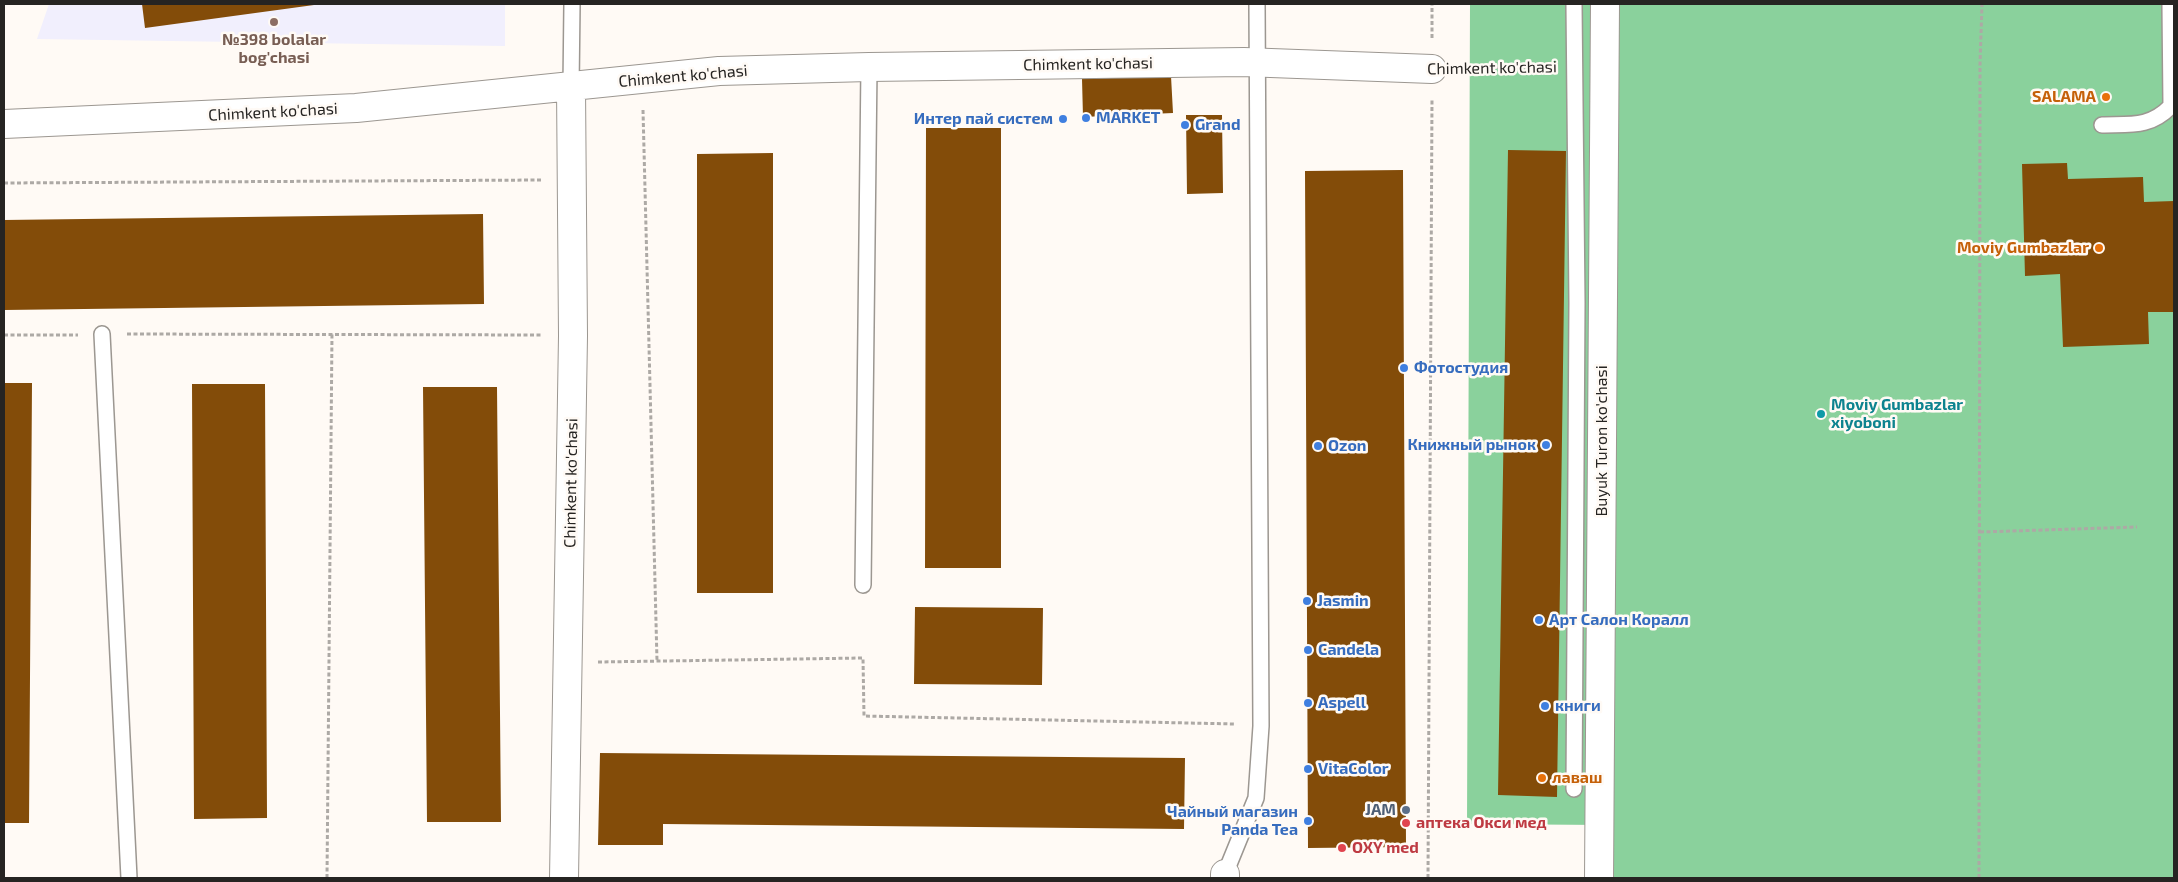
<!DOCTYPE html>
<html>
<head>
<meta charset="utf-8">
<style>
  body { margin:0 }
  #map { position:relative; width:2178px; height:882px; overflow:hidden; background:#fffaf5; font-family:"Exo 2",sans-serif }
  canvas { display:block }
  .frame { position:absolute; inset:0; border:5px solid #262422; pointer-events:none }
</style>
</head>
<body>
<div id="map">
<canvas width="2178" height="882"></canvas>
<div class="frame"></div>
</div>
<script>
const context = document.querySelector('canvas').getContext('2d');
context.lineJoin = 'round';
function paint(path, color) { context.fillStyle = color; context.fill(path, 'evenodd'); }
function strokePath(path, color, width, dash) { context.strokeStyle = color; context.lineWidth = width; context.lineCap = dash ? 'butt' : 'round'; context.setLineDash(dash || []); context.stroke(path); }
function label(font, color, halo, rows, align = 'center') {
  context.font = font + ' "Exo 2",sans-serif'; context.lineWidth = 5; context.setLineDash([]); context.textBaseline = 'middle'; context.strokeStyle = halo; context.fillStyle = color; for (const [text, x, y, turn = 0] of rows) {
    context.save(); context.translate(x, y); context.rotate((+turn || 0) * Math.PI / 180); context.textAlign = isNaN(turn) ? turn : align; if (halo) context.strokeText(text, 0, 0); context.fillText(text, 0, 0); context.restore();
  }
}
const education = new Path2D(`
  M49 4H505V46L37 39Z`);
const forest = new Path2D(`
  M1470 4H2174V878H1605V825L1467 824Z`);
const building = new Path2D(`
  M142 4H314V5L145 28Z
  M1171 76 1173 113 1083 117 1082 79Z
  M1186 115H1222L1223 193 1187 194Z
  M926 128H1001V568H925Z
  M1508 150 1566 151 1557 797 1498 795Z
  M773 153V593H697V154Z
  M2067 163 2068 179 2143 177 2144 202 2174 201V312H2148L2149 344 2063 347 2060 274 2025 276 2022 164Z
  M1403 170 1406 847 1308 848 1305 171Z
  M483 214 484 304 4 310V220Z
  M4 383H32L29 823H4Z
  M192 384H265L267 818 194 819Z
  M423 387H497L501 822H427Z
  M915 607 1043 608 1042 685 914 684Z
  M600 753 1185 758 1184 829 663 824V845H598Z`);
const path = new Path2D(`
  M1432 38V4
  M1463 68 1549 67
  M643 110 657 661
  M4 183 541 180
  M127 334 543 335
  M4 335H78
  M1980 532 2137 527
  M598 662 863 658 864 716 1235 724
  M327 878 332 333
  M1428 878 1432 99
  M1979 878 1980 64 1982 4`);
const lane = new Path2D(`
  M2170 4 2171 106
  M571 87 572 4
  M2102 125C2130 124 2150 128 2171 106H2174
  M102 334 129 878
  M863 585 869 67
  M1574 789 1577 303 1574 4
  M1225 874 1256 798 1261 726 1257 4`);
const street = new Path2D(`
  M4 124 356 108 719 71 869 67 1244 62 1432 69
  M564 878 573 336 571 87
  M1225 878V874
  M1599 878 1605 4`);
const markers = [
  [274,22,5,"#8d6e63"],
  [2106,97,5,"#e8710a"],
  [1086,118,5,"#3f7fe0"],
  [1063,119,5,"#3f7fe0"],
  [1185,125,5,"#3f7fe0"],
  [2099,248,5,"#e8710a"],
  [1404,368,5,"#3f7fe0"],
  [1821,414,5,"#0f9aa8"],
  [1546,445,5,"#3f7fe0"],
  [1318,446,5,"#3f7fe0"],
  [1307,601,5,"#3f7fe0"],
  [1539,620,5,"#3f7fe0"],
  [1308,650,5,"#3f7fe0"],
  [1308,703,5,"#3f7fe0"],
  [1545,706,5,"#3f7fe0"],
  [1308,769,5,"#3f7fe0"],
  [1542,778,5,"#e8710a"],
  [1406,810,5,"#5c6f8a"],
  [1308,821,5,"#3f7fe0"],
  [1406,823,5,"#e0444e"],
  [1342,848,5,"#e0444e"]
];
const educationNames = [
  ["№398 bolalar",274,40],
  ["bog'chasi",274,58]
];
const streetNames = [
  ["Chimkent ko'chasi",1088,64,-1],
  ["Chimkent ko'chasi",1492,68,-1],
  ["Chimkent ko'chasi",683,76,-5],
  ["Chimkent ko'chasi",273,112,-3],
  ["Buyuk Turon ko'chasi",1602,441,-90],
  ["Chimkent ko'chasi",571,483,-89]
];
const foodNames = [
  ["SALAMA",2096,97],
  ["Moviy Gumbazlar",2089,248],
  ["лаваш",1552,778,"left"]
];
const shopNames = [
  ["MARKET",1096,118],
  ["Интер пай систем",1053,119,"right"],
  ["Grand",1195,125],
  ["Фотостудия",1414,368],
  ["Книжный рынок",1536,445,"right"],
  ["Ozon",1328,446],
  ["Jasmin",1317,601],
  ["Арт Салон Коралл",1549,620],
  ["Candela",1318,650],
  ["Aspell",1318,703],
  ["книги",1555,706],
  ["VitaColor",1318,769],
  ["Чайный магазин",1298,812,"right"],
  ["Panda Tea",1298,830,"right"]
];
const cultureNames = [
  ["Moviy Gumbazlar",1831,405],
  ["xiyoboni",1831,423]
];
const serviceNames = [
  ["JAM",1396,810]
];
const healthNames = [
  ["аптека Окси мед",1416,823],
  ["OXY med",1352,848]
];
paint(education, '#f1effd');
paint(forest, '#8ad19c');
paint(building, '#834c09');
strokePath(lane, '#9c9791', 18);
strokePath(street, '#9c9791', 30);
strokePath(path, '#ada9a5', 3, [4, 2.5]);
strokePath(lane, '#fff', 15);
strokePath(street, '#fff', 28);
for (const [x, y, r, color] of markers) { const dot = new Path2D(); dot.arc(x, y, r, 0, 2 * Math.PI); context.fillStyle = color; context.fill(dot); strokePath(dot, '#fffaf5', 2); }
label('bold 16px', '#785e54', '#fffaf5', educationNames);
label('16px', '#262422', '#fffaf5', streetNames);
label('bold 16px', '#c56008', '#fffaf5', foodNames, 'right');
label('bold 16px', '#366cbe', '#fffaf5', shopNames, 'left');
label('bold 16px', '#0d838f', '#fffaf5', cultureNames, 'left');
label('bold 16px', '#4e5e75', '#fffaf5', serviceNames, 'right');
label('bold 16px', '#be3a42', '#fffaf5', healthNames, 'left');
</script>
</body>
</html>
